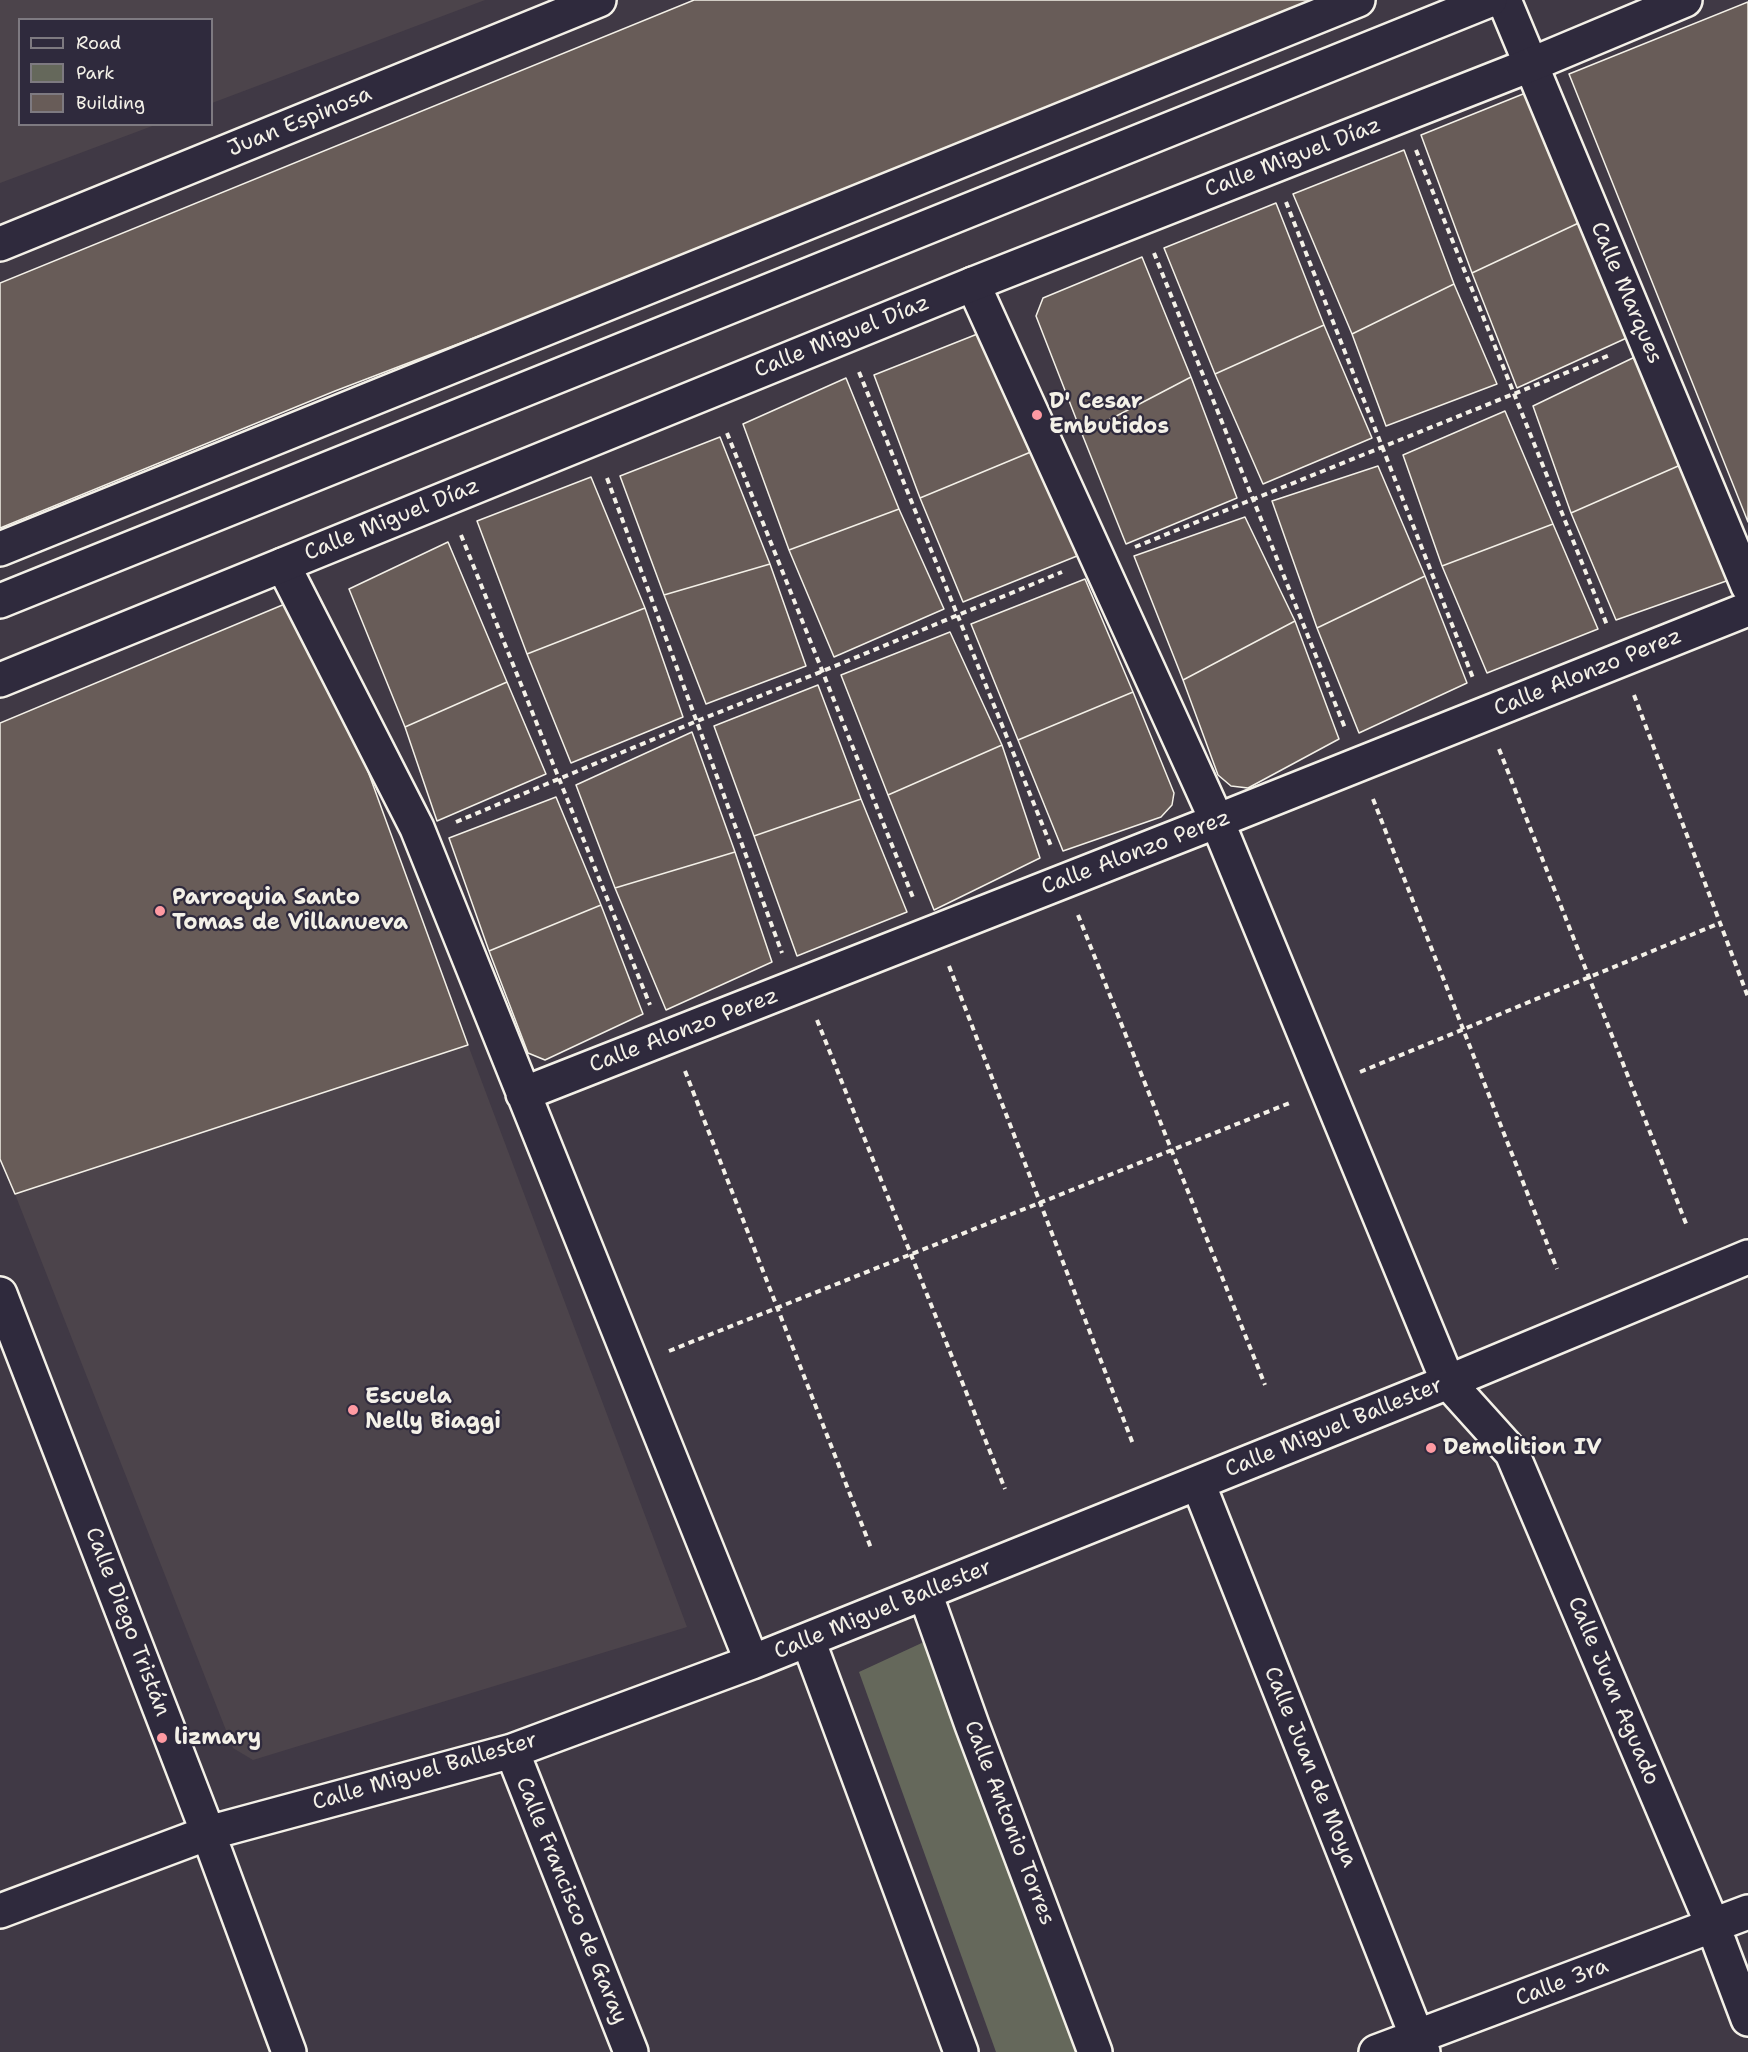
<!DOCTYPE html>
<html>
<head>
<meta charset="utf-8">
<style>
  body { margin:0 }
  #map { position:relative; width:1748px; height:2052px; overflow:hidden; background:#403945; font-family:"Shantell Sans",sans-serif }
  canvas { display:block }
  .legend { position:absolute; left:18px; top:18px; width:195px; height:108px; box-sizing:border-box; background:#2f2a3d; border:2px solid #7e7a81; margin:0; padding:8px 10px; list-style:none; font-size:18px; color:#f4f1e8 }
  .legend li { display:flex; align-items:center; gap:12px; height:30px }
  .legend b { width:30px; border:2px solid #7e7a81 }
</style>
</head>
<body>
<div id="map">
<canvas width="1748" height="2052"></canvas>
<ul class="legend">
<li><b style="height:8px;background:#2f2a3d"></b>Road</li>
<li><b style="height:16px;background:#65685b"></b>Park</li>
<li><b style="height:16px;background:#685c58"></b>Building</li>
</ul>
</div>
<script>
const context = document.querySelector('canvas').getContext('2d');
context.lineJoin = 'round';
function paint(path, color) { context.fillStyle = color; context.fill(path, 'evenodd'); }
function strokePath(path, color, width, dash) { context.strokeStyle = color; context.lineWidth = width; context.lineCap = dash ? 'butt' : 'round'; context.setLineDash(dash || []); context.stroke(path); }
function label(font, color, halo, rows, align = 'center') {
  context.font = font + ' "Shantell Sans",sans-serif'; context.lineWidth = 4.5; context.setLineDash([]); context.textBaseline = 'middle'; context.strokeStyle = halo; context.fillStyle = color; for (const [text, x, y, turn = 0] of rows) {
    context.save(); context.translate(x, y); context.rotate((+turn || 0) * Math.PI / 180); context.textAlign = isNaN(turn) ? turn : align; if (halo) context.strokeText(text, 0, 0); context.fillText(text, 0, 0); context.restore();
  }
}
const built = new Path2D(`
  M0 0H485L212 103V20H20V124L155 125 0 183Z
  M468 1045 687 1627 253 1760 233 1748 15 1194Z`);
const green = new Path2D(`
  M939 1635 1094 2052H996L859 1672Z`);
const building = new Path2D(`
  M694 0H1314L1197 46 733 239 335 391 0 528V283Z
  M1748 2V522L1569 74Z
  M1533 90 1585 220 1472 273 1421 135Z
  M1404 150 1454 284 1352 334 1293 194Z
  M1276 203 1324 325 1215 374 1164 248Z
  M1585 220 1631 336 1517 388 1472 273Z
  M1142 257 1191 377 1082 434 1036 316 1043 298Z
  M1454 284 1497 384 1386 426 1352 334Z
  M1324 325 1372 438 1263 484 1215 374Z
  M990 329 1038 449 920 498 874 375Z
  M1639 355 1685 463 1571 513 1533 406Z
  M1191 377 1237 498 1126 544 1082 434Z
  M846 378 899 509 789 550 743 424Z
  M1505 411 1553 524 1442 566 1403 455Z
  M720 437 770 564 664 595 620 476Z
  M1038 449 1077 556 963 602 920 498Z
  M1685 463 1732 579 1616 620 1571 513Z
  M1378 466 1425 576 1317 628 1272 501Z
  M591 477 645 608 527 654 477 521Z
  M899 509 944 609 834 657 789 550Z
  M1245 517 1295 621 1183 680 1134 556Z
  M1553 524 1598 629 1487 673 1442 566Z
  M448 542 507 682 405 727 349 589Z
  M770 564 806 666 706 704 664 595Z
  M1425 576 1467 683 1359 733 1317 628Z
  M1085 579 1133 692 1018 740 971 624Z
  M304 596 468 1045 15 1194 0 1159V723Z
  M645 608 683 717 571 763 527 654Z
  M1295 621 1339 739 1248 788 1231 786 1218 775 1183 680Z
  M950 632 1002 745 888 795 841 675Z
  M507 682 546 774 437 821 405 727Z
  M818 685 861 799 754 836 714 726Z
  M1133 692 1174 793 1172 805 1161 817 1063 851 1018 740Z
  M692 732 735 852 615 888 576 785Z
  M1002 745 1040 858 934 910 888 795Z
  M556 797 601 905 489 951 449 838Z
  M861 799 907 912 797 956 754 836Z
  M735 852 772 962 666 1010 615 888Z
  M601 905 643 1014 545 1060 528 1053 489 951Z`);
const path = new Path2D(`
  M1416 150 1607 625
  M1286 202 1473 678
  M1154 253 1345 728
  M859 372 1051 846
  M727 433 914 900
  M607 478 782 953
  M461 535 650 1005
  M1135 547 1610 355
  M1634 695 1748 997
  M1499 749 1687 1226
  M1373 799 1557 1269
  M456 822 697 721 823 671 1062 572
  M1078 915 1265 1385
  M949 966 1133 1444
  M817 1020 1005 1489
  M685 1071 871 1548
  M1360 1072 1720 923
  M669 1351 1292 1102`);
const minor = new Path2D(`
  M1504 0 1748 586
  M0 244 599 0
  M973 284 1217 821 1448 1382 1512 1453 1713 1926 1748 2019
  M0 549 1358 0
  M283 565 417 828 752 1662
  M523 1094 1217 821 1748 609
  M0 1294 208 1833 289 2052
  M1198 1483 1423 2052
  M925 1593 972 1725 1095 2052
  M808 1640 961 2052
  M512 1751 631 2052
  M0 1911 208 1833 512 1751 752 1662 1448 1382 1748 1257
  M1376 2052 1748 1912`);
const tertiary = new Path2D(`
  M0 601 1490 0
  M0 680 973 284 1530 65 1685 0`);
const markers = [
  [1037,415,6,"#ff9aa2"],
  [160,911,6,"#ff9aa2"],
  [353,1410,6,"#ff9aa2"],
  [1431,1448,6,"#ff9aa2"],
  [162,1738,6,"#ff9aa2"]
];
const streetNames = [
  ["Juan Espinosa",300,122,-22],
  ["Calle Miguel Díaz",1293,158,-21],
  ["Calle Marques",1626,293,67],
  ["Calle Miguel Díaz",842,337,-22],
  ["Calle Miguel Díaz",392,520,-22],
  ["Calle Alonzo Perez",1588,673,-22],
  ["Calle Alonzo Perez",1136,853,-21],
  ["Calle Alonzo Perez",684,1031,-21],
  ["Calle Miguel Ballester",1334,1428,-22],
  ["Calle Miguel Ballester",883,1610,-22],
  ["Calle Diego Tristán",127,1622,69],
  ["Calle Juan Aguado",1613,1691,67],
  ["Calle Juan de Moya",1310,1767,68],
  ["Calle Miguel Ballester",425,1772,-16],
  ["Calle Antonio Torres",1009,1823,69],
  ["Calle Francisco de Garay",571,1901,68],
  ["Calle 3ra",1562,1983,-21]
];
const poiNames = [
  ["D' Cesar",1049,402],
  ["Embutidos",1049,427],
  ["Parroquia Santo",172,898],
  ["Tomas de Villanueva",172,923],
  ["Escuela",365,1397],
  ["Nelly Biaggi",365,1422],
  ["Demolition IV",1443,1448],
  ["lizmary",174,1738]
];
paint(built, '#4c444b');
paint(green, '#65685b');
paint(building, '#685c58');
strokePath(building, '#f4f1e8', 1.5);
strokePath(minor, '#f4f1e8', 38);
strokePath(tertiary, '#f4f1e8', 38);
strokePath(path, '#f4f1e8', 4, [6, 4.5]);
strokePath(minor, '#2f2a3d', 33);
strokePath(tertiary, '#2f2a3d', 33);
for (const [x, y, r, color] of markers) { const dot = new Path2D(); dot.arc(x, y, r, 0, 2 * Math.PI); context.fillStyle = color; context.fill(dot); strokePath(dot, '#2f2a3d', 2); }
label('22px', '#f4f1e8', '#2f2a3d', streetNames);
label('bold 22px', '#f4f1e8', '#2f2a3d', poiNames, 'left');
</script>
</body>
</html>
